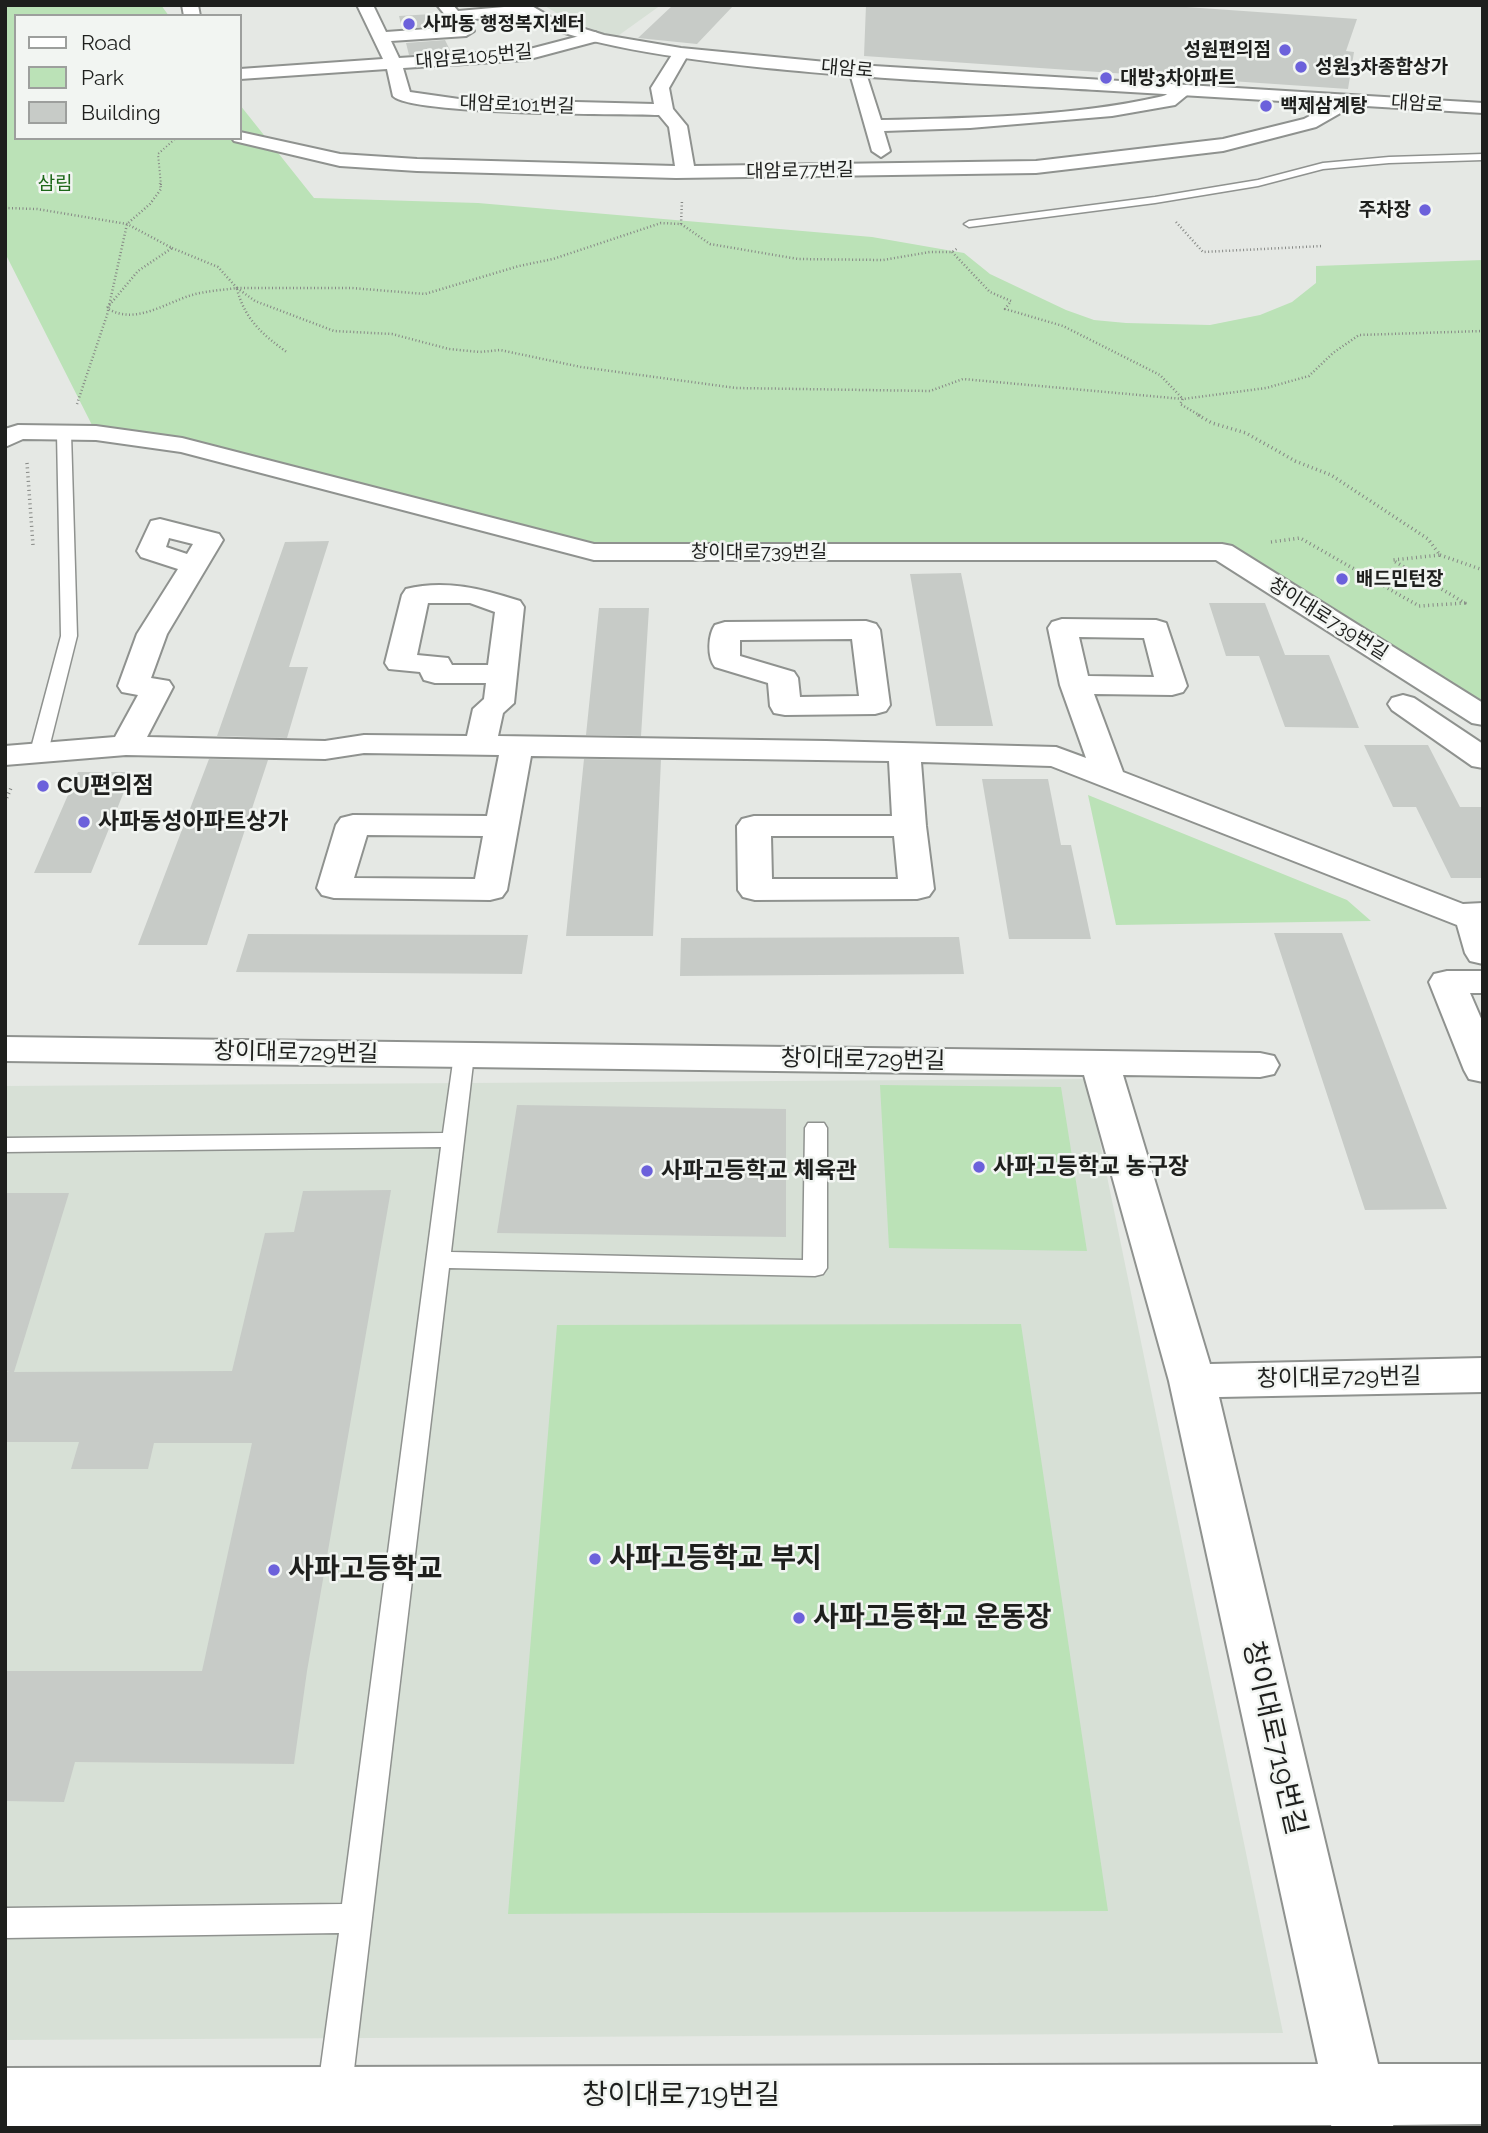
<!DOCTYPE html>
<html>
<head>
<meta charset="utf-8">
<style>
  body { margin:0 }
  #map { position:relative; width:1488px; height:2133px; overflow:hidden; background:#e5e8e4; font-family:Raleway,sans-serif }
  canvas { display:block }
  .frame { position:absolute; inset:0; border:7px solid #1e1f1d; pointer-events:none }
  .legend { position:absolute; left:14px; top:14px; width:228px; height:126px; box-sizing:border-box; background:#f2f5f2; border:2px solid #9d9f9d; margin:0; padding:9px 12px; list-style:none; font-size:21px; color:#1e1f1d }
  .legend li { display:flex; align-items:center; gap:14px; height:35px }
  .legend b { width:35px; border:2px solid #9d9f9d }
</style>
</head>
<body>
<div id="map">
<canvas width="1488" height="2133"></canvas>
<div class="frame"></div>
<ul class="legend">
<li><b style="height:9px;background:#fff"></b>Road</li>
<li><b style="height:19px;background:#bbe2b7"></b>Park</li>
<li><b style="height:19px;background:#c7cbc7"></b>Building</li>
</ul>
</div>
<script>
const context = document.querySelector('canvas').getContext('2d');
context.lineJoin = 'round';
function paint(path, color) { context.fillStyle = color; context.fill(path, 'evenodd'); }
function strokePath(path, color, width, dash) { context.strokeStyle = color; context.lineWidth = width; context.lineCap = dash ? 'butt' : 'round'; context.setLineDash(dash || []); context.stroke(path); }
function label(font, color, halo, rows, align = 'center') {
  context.font = font + ' Raleway,"Noto Sans KR",sans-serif'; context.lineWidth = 5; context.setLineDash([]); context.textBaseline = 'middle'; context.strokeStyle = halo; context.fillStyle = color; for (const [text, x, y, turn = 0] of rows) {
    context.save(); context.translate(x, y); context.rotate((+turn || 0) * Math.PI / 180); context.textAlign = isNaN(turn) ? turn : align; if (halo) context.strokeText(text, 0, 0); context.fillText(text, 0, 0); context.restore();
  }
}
const built = new Path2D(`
  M543 5H661L615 38 567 19Z
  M1087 1079 1283 2033 5 2040V1086Z`);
const green = new Path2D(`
  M5 5H161L169 16H16V138H240V105L314 198 478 203 872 237 964 253 990 274 1066 310 1094 320 1126 323 1210 325 1260 315 1292 302 1316 283V266L1483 260V716L1222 552H594L182 445 96 433 5 253Z
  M1088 795 1347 900 1371 921 1116 925Z
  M880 1085 1061 1087 1087 1251 889 1248Z
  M1021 1324 1108 1911 508 1914 557 1325Z`);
const building = new Path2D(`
  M673 5H734L697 44 638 38Z
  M866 5H1158L1357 19 1346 51 1354 52 1348 89 864 56Z
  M432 14 438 26 402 28 399 16Z
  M445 40 451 52 409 55 406 43Z
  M329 541 289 667H308L287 738 217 736 285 542Z
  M961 573 993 726H936L910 574Z
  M1209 603H1265L1285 655H1329L1359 728 1285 727 1259 656H1226Z
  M599 608H649L641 736 586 735Z
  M1364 745H1428L1460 807H1483V878H1451L1416 807H1393Z
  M209 759 268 760 207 945H138Z
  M584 759 661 760 653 936H566Z
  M78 772H132L91 873H34Z
  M982 779H1048L1061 845H1071L1091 939H1009Z
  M1274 933H1342L1447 1209 1365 1210Z
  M248 934 528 935 522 974 236 972Z
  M959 937 964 974 680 976 681 938Z
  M517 1105 786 1109V1237L497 1233Z
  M391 1190 307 1671 294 1764 75 1762 64 1802 5 1801V1671H202L252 1443H154L148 1469H71L79 1442H5V1372H9L5 1371V1193H69L14 1372 232 1371 265 1233 294 1232 303 1191Z`);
const pathFar2 = new Path2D(`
  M161 185 158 154 176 138`);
const pathFar1 = new Path2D(`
  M5 208 37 209 127 224 172 248
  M1176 222 1203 252 1323 246
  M681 224 682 200
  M172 248 218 267 237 288C222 290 206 291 192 295 165 303 134 326 107 308L138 271Z
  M952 252 990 292 1011 301 1005 309 1063 326 1160 375 1183 399 1180 404 1201 416
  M237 288H352L425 294 519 266 553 259 661 223 681 224 710 244 798 259 883 260 930 252H952L958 248
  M237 288 255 301 334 331 392 334 449 349 480 352 500 350 581 367 736 388 930 391 963 379 1183 399 1266 388 1309 376 1333 353 1359 335 1483 331
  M237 289C245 320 263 335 288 353
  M77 404 107 315 127 224 150 204 161 189 160 183`);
const path = new Path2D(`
  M1198 415 1212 423 1246 433 1295 461 1331 475 1428 539 1440 555 1393 560
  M27 463 33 545
  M1271 542 1300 538 1419 606 1465 603 1394 561
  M1440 555 1483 570
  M5 802 11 788`);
const service = new Path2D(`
  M1483 154V160L1389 163 1323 169 1258 186 1155 203 969 227 964 224 969 221 1155 197 1258 180 1323 163 1389 157Z
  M64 429 71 433 77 636 48 752 39 757 30 752 61 636 57 433Z
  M464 1048 471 1050 474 1055 451 1252 803 1260 805 1128 808 1123H824L827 1128V1268L823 1274 815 1276 449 1268 351 2095 346 2107 334 2112 322 2107 317 2095 339 1933 5 1938V1908L342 1904 441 1147 5 1152V1138L443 1133 454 1055 457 1050Z`);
const minor = new Path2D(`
  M182 5H198L200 16H184Z
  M357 5H373L386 32 455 27 437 5H453L458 11 527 5 531 9 523 14 465 20 474 31 466 36 391 41 399 58 526 50 595 32 603 37 601 40 526 60 403 68 410 92 459 99 654 104 651 88 675 50H687L689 53 669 88 673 109 687 126 694 166 1036 161 1223 139 1304 119 1348 96H1360L1363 100 1316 127 1223 151 1036 173 676 178 417 171 340 166 234 141 232 138H240V132L340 154 417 159 675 166 669 127 659 115C622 114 410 115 393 96L387 69 240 79V69L383 59Z
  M857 65 865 70 881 120C973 118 1069 117 1159 97 1168 96 1174 88 1183 86L1192 91 1175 105 1112 116 970 128 884 131 890 151 881 157 872 151 849 70Z
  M18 425 96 426 182 438 594 544H1222L1232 546 1483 703V725L1472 723 1216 560H594L181 452 96 440 23 439 5 447V429Z
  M160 519 219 534 223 540 167 634 151 678 169 681 173 687 147 737 325 741 364 735 467 736 473 709 484 699 486 683H435L424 680 420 672 389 669 385 663 402 595 406 589C445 579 483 589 520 601L524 607 514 703 503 713 498 736 826 741 1056 747 1086 758 1060 685 1048 628 1052 622 1062 619 1156 620 1166 623 1187 686 1183 692 1172 695 1094 694 1123 772 1463 904 1483 903V964L1470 961 1465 953 1457 925 1051 766 921 762 926 826 934 889 929 896 917 899 755 900 743 897 738 890 737 826 742 819 754 816H892L889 761 531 756 507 890 502 897 490 900 334 898 322 895 317 888 336 825 341 818 353 815 487 816 499 755 364 753 325 759 126 755 5 765V746L115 737 138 695 122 692 118 686 137 634 178 569 141 557 137 551 151 521ZM169 538 193 544 187 554 166 547ZM428 603H470L495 612 488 665H452L448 658 417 655ZM1079 637 1144 638 1154 677 1088 676ZM367 835 483 836 475 879 354 878ZM771 836H894L898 879H772Z
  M866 621 876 624 880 630 890 705 886 711 875 714 785 715 774 713 770 706 768 683 715 667C707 657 708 635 715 625L725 622ZM852 639 859 696 800 697 798 678 794 672 740 656V640Z
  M1403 695 1414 698 1483 744V768L1472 766 1392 710 1388 704 1392 698Z
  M1447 971H1483V993H1470L1483 1023V1082L1469 1079 1464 1070 1429 982 1434 974Z
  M5 1037 1260 1053 1274 1056 1279 1065 1274 1074 1260 1077 1123 1075 1210 1364 1483 1358V1392L1219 1397 1378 2064H1483V2124L1393 2125 1394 2128H1332L1331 2125 5 2128V2068L1318 2064 1169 1381 1084 1075 5 1061Z`);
const tertiary = new Path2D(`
  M510 5H530L556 20 604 35 681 48 857 65 1483 103V113C1354 105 1226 98 1097 90 992 83 572 72 510 5Z`);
const markers = [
  [409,24,7,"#6c61db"],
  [1285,50,7,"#6c61db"],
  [1301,67,7,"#6c61db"],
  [1106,78,7,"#6c61db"],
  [1266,106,7,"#6c61db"],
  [1425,210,7,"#6c61db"],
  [1342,579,7,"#6c61db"],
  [43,786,7,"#6c61db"],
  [84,822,7,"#6c61db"],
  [979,1167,7,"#6c61db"],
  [647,1171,7,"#6c61db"],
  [595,1559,7,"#6c61db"],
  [274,1570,7,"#6c61db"],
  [799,1618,7,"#6c61db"]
];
const farPoinames = [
  ["사파동 행정복지센터",423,24],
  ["성원편의점",1271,50,"right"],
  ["성원3차종합상가",1315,67],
  ["대방3차아파트",1120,78],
  ["백제삼계탕",1280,106],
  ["주차장",1411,210,"right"],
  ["배드민턴장",1356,579]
];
const farStreetnames = [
  ["대암로105번길",474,57,-5],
  ["대암로",847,69,5],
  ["대암로",1417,104,4],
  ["대암로101번길",517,105,2],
  ["대암로77번길",800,171,-1],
  ["창이대로739번길",759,552],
  ["창이대로739번길",1328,619,32]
];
const farParknames = [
  ["삼림",55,184]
];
const poiNames = [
  ["CU편의점",57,786],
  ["사파동성아파트상가",98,822],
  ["사파고등학교 농구장",993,1167],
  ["사파고등학교 체육관",661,1171]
];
const streetNames = [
  ["창이대로729번길",296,1053,1],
  ["창이대로729번길",863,1060,1],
  ["창이대로729번길",1339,1378,-1]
];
const nearPoinames = [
  ["사파고등학교 부지",609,1559],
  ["사파고등학교",288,1570],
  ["사파고등학교 운동장",813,1618]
];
const nearStreetnames = [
  ["창이대로719번길",1274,1738,77],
  ["창이대로719번길",681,2096]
];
paint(built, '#d7e0d6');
paint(green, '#bbe2b7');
paint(building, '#c7cbc7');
strokePath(service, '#8f928f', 3);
strokePath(minor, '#8f928f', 4);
strokePath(tertiary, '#8f928f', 4);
strokePath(pathFar2, '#868885', 2, [1, 2.5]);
strokePath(pathFar1, '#868885', 2.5, [1, 2.5]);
strokePath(path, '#868885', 3.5, [1, 3.5]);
paint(service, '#fff');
paint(minor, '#fff');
paint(tertiary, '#fff');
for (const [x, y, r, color] of markers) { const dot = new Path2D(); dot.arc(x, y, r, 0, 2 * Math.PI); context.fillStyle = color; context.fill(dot); strokePath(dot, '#f2f5f2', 2.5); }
label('bold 19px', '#1e1f1d', '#f2f5f2', farPoinames, 'left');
label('19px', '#1e1f1d', '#f2f5f2', farStreetnames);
label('19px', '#1d6819', '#f2f5f2', farParknames);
label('bold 23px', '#1e1f1d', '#f2f5f2', poiNames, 'left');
label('23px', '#1e1f1d', '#f2f5f2', streetNames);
label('bold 28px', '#1e1f1d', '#f2f5f2', nearPoinames, 'left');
label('28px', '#1e1f1d', '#f2f5f2', nearStreetnames);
</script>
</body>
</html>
